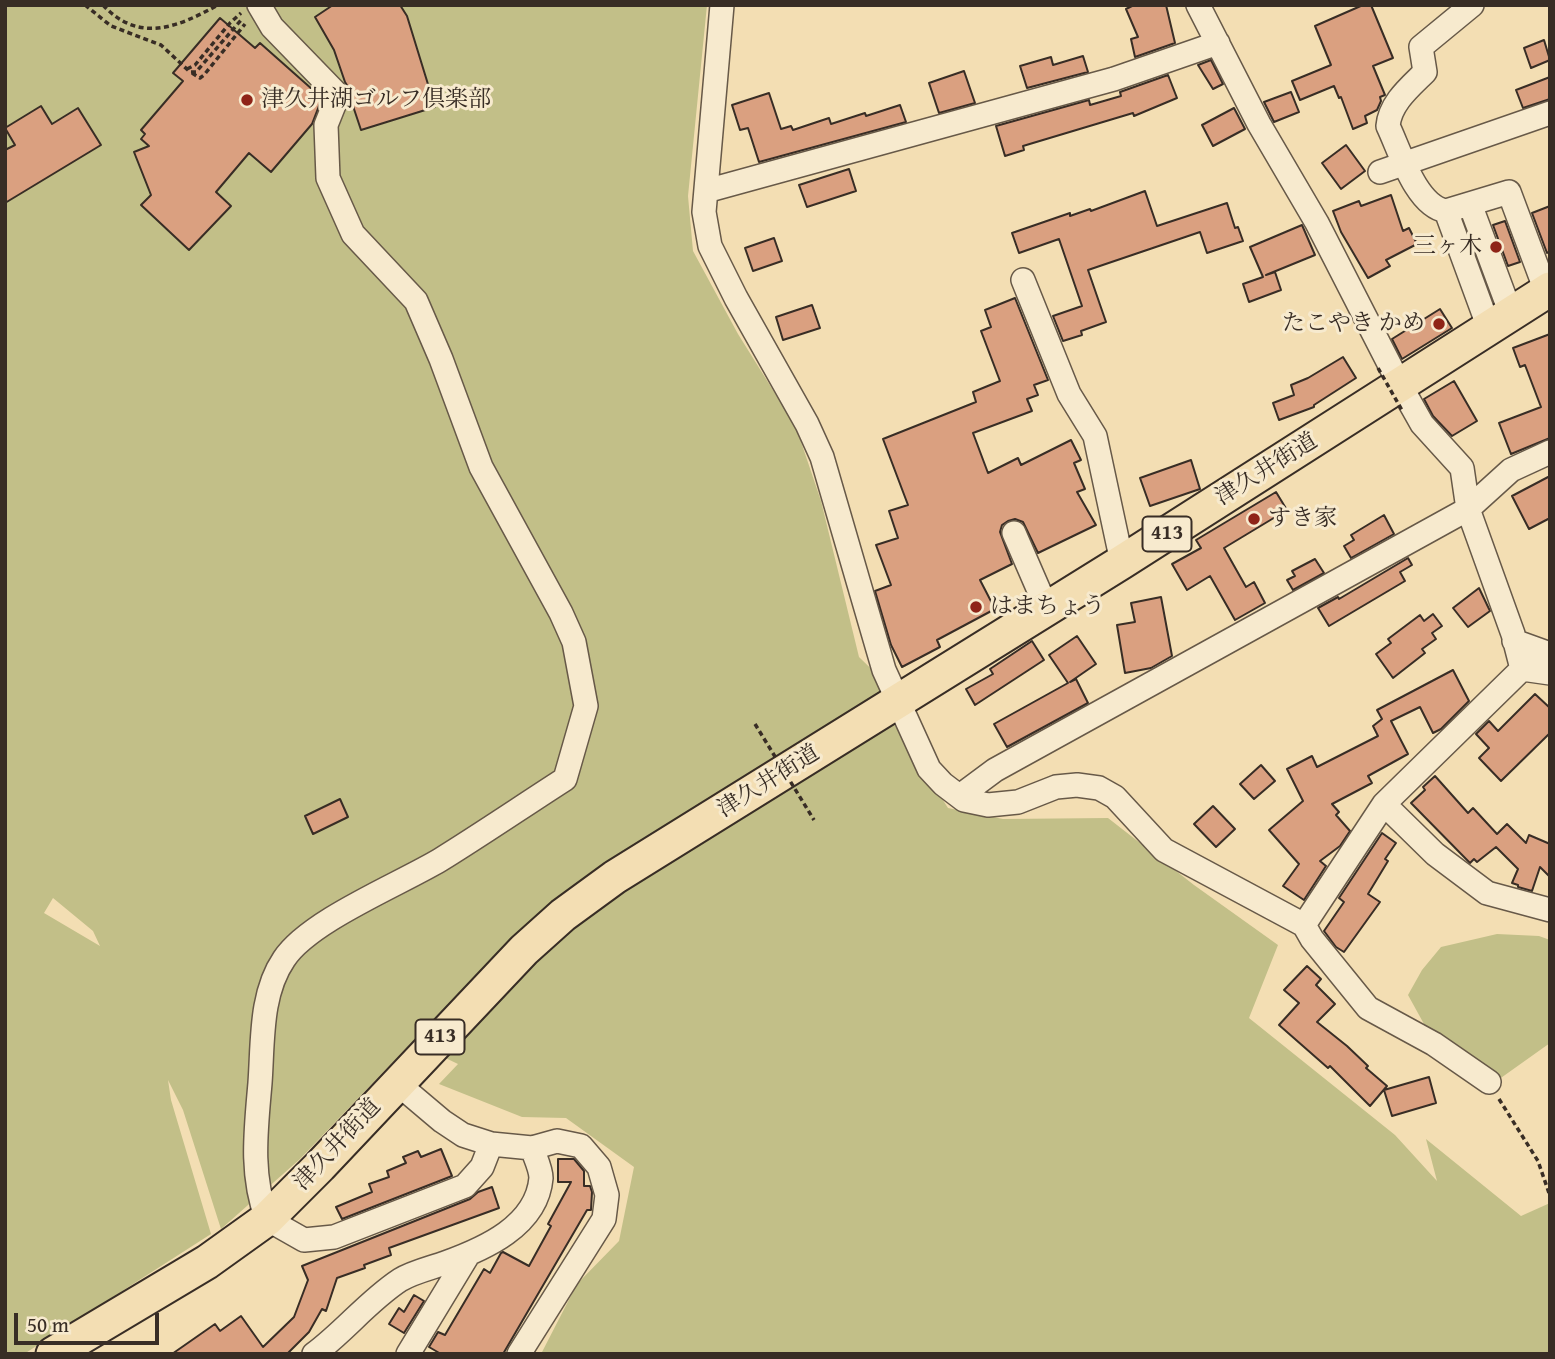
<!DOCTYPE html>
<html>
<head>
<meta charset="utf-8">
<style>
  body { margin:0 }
  #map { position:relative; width:1555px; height:1359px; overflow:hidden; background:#f3deb3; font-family:"Gentium Book Plus",serif }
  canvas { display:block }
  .frame { position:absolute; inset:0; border:7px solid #382d25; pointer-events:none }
  .scale { position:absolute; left:14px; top:1313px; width:145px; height:32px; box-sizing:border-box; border:4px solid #382d25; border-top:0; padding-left:9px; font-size:21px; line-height:24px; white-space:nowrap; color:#382d25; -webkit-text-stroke:5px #f7eace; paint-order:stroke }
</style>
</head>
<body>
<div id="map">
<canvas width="1555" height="1359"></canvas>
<div class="frame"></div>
<div class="scale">50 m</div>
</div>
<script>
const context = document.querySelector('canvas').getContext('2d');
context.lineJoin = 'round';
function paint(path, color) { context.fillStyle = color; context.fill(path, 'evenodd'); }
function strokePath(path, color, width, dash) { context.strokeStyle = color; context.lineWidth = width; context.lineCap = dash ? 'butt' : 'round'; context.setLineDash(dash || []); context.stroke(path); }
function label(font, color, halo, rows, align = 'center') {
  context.font = font + ' "Gentium Book Plus","Noto Serif JP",serif'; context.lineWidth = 6; context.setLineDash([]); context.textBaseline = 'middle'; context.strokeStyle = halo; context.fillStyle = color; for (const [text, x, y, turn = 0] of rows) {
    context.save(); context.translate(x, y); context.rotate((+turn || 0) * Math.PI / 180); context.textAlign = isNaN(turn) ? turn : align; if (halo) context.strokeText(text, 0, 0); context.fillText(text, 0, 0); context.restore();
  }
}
const green = new Path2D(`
  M5 5H707L688 196 693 251 738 334 796 427 821 501 859 657 892 689 878 699 948 808 1003 819 1108 818 1194 885 1278 945 1249 1018 1395 1135 1437 1181 1426 1139 1521 1216 1550 1203V1354H541L577 1284 619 1241 634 1167 566 1118 522 1117 439 1084 458 1064 412 1042 300 1159 221 1229 183 1110 168 1080 171 1100 211 1234 24 1354H5ZM53 898 93 931 100 946 44 913Z
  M1497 934 1539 936 1550 940V1043L1498 1080 1424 1024 1408 995 1422 970 1441 947Z`);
const building = new Path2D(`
  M333 5H400L407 16 435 107 361 130 351 100V92L345 82 334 50 315 17Z
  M1134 5H1166L1175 43 1135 57 1131 39 1138 37 1126 9Z
  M1363 5H1371L1393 58 1373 66 1385 95 1380 97 1381 101 1377 110 1365 116 1367 123 1353 129 1341 97 1339 98 1334 86 1300 100 1292 81 1331 65 1315 26Z
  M220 18 255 48 260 43 322 98 312 124 271 172 249 153 216 192 231 206 189 250 141 205 151 195 134 152 149 146 141 139 145 134 141 130 183 81 173 73Z
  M1544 40 1550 60 1531 68 1524 48Z
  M1083 56 1088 72 1027 88 1020 66 1051 57 1053 65Z
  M1211 60 1223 84 1213 89 1198 65Z
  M964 71 975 103 939 113 929 83Z
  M1168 75 1177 98 1134 116 1133 113 1023 146 1024 150 1005 156 996 126 1089 100 1090 105 1121 96 1120 92Z
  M1550 77V99L1523 108 1516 90Z
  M1291 92 1299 112 1274 122 1264 102Z
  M769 93 781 129 791 126 793 130 829 118 831 124 865 113 866 116 900 105 906 122 759 162 748 128 740 130 732 105Z
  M41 106 52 124 78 108 101 145 5 203V150L15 145 5 128Z
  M1234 108 1245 129 1213 146 1202 125Z
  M1346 145 1365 171 1341 189 1322 163Z
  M849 169 856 191 807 207 799 185Z
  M1145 191 1157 226 1227 203 1235 228 1238 227 1243 241 1207 253 1200 232 1088 270 1106 322 1081 331 1082 335 1063 341 1053 316 1082 306 1059 239 1019 253 1012 233 1070 213V216L1090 209 1091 211Z
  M1391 195 1403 231 1409 228 1417 244 1386 260 1390 266 1368 278 1341 232 1333 211 1359 201 1361 206Z
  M1550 206V251L1547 253 1532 213Z
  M1505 221 1520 262 1508 266 1493 225Z
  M1302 225 1315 255 1266 275 1275 272 1281 290 1249 302 1243 284 1263 277 1250 247Z
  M774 238 782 261 753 271 745 248Z
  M1015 298 1048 380 1034 385 1038 395 1027 399 1032 411 973 433 988 473 1018 458 1021 465 1071 440 1081 460 1074 463 1085 489 1077 492 1096 525 1038 553 1023 522 1015 519 1008 521 1002 525 1000 532 1012 564 980 580 995 609 937 640 940 647 902 667 891 645 875 591 891 585 876 545 898 538 889 511 908 505 883 439 976 402 973 392 1000 381 981 331 991 327 985 310Z
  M812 305 820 328 783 340 776 317Z
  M1440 309 1452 328 1402 359 1392 339Z
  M1550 334V438L1511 454 1499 423 1541 407 1525 365 1520 367 1513 348Z
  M1343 357 1356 378 1314 405V407L1279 420 1273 403 1294 395 1291 385 1308 378Z
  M1454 381 1477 421 1452 436 1433 416 1424 399Z
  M1191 460 1200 489 1150 506 1140 478Z
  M1550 476V518L1529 529 1512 496Z
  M1276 492 1287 510 1224 548 1246 587 1254 582 1265 603 1235 620 1210 576 1187 590 1172 564 1201 548 1196 540Z
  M1384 515 1394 534 1351 558 1344 546 1354 540 1351 535Z
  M1408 558 1412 565 1400 572 1405 581 1329 626 1318 608 1338 597 1339 599Z
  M1315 559 1324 573 1293 590 1287 580 1295 576 1292 571Z
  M1479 588 1490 611 1468 627 1453 608Z
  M1161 597 1172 656 1151 668 1125 673 1117 625 1135 622 1131 603Z
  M1433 614 1442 626 1432 633 1436 639 1422 649 1425 653 1393 678 1376 654 1391 643 1388 639 1420 615 1424 621Z
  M1077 636 1096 664 1070 682 1076 679 1088 703 1007 747 994 724 1068 683 1049 655Z
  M1032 641 1044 660 975 705 966 689 993 674 990 669Z
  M1453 670 1469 701 1441 729 1433 733 1420 707 1391 721 1408 754 1368 776 1372 783 1332 804 1339 812 1336 815 1350 831 1340 846 1320 861 1326 866 1304 900 1283 886 1299 864 1269 830 1303 801 1287 769 1312 756 1317 767 1378 736 1373 726 1382 719 1377 710Z
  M1535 694 1550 708V733L1501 781 1479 758 1489 748 1476 734 1489 721 1498 731Z
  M1261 765 1275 781 1254 799 1240 784Z
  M1435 776 1468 813 1473 808 1497 834 1507 824 1526 843 1529 835 1550 844V877L1540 867 1532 891 1518 887V885L1512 883 1518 869 1496 847 1477 862 1474 859 1470 863 1411 803 1425 790 1423 787Z
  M340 799 348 817 313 834 305 816Z
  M1213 806 1235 829 1216 847 1194 824Z
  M1382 833 1396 843 1385 859 1388 861 1368 894 1380 902 1344 952 1336 947 1324 931 1344 902 1339 898Z
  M1307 966 1321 979 1316 985 1335 1004 1317 1022 1347 1046 1368 1066 1366 1068 1387 1086 1370 1106 1330 1066 1328 1068 1279 1025 1299 1003 1284 990Z
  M1429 1077 1436 1103 1392 1116 1384 1090Z
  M441 1149 452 1176 342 1219 336 1207 372 1192 369 1184 389 1177 387 1171 406 1163 403 1157 418 1151 421 1157Z
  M558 1159H574L584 1171V1186H590L592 1192 591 1210H587L503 1354H441L429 1347 438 1332 445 1335 484 1269 490 1273 501 1253 503 1252 529 1266 551 1226 548 1224 571 1182H558Z
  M492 1187 499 1208 389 1248 391 1255 364 1265 365 1268 337 1278 326 1311 322 1309 309 1332 287 1354H172L215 1324 220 1331 241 1316 263 1347 294 1317 308 1280 302 1266 470 1199 478 1192Z
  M414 1295 424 1301 404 1333 389 1324 399 1308 404 1312Z`);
const path = new Path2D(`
  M85 5 111 26 161 45 190 72H196L242 19
  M103 5C139 44 178 27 218 5
  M187 69 195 65 230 23 241 13
  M192 73 200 78 204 75 245 24
  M1499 1099 1538 1161 1550 1196`);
const minor = new Path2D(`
  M259 5 272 27 338 95 326 125 328 178 353 234 416 301 441 359 481 467 561 613 574 642 586 706 565 779C523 806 482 834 440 860 398 885 309 921 284 959 260 994 263 1042 260 1083 256 1130 250 1174 267 1219L304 1240 334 1237 465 1186 482 1167 491 1144
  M722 5 704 212 710 246 736 298 807 424 822 457 884 670 929 769 943 784 964 800 988 805 1018 802 1056 787 1077 785 1099 788 1115 797 1164 850 1304 925
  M1198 5 1259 124 1317 223 1400 385 1422 424 1462 468 1468 509 1513 634 1522 669
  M1472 5 1421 47 1425 72C1410 87 1390 103 1388 126 1400 151 1416 206 1446 211L1509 192 1546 291
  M1380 172 1550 113
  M706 191 1114 79 1218 43
  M1470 204 1511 314
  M1446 211 1489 328
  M1023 280 1069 394 1095 436 1122 562
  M1014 533 1047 609
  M1514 641 1550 654
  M1522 669 1550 673
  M960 796 995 770 1468 509 1511 470 1550 452
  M1384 804 1435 854 1487 893 1550 910
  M1489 1082 1434 1044 1368 1008 1312 939 1304 925 1384 804 1522 669
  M397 1083 442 1121 463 1135 491 1144 532 1148 557 1141 581 1146 599 1167 607 1195 604 1219 519 1354
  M314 1354C345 1331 368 1301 400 1280 413 1272 431 1268 445 1263 484 1249 537 1226 541 1178 541 1169 535 1157 532 1148
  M408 1354 468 1255`);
const highway = new Path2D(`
  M53 1354 207 1262 267 1219 320 1166 524 950 563 915 615 877 1122 562 1550 289`);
const pathBridge = new Path2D(`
  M1378 368 1403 412
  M755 724 814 820`);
const markers = [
  [247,100,7,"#8f2418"],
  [1496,247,7,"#8f2418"],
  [1439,324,7,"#8f2418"],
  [1254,519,7,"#8f2418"],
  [976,607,7,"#8f2418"]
];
const shields = [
  [1167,534,49],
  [440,1037,49]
];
const shieldNames = [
  ["413",1167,534],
  ["413",440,1037]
];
const poiNames = [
  ["津久井湖ゴルフ倶楽部",261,100],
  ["三ヶ木",1482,247,"right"],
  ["たこやき かめ",1425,324,"right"],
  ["すき家",1268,519],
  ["はまちょう",990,607]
];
const streetNames = [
  ["津久井街道",1267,470,-32],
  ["津久井街道",769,782,-32],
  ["津久井街道",338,1145,-47]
];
paint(green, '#c2bf88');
paint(building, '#daa080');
strokePath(building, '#382d25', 2);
strokePath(minor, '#675948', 26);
strokePath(highway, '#382d25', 37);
strokePath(path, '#382d25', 3.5, [5, 3.5]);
strokePath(minor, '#f7eace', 23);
strokePath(highway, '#f3deb3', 33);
strokePath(pathBridge, '#382d25', 3.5, [5, 3.5]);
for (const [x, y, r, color] of markers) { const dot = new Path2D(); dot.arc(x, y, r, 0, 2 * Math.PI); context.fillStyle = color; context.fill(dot); strokePath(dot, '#f7eace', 2.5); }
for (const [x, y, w] of shields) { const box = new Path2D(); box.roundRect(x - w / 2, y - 17.5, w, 35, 5); context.fillStyle = '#f7eace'; context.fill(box); strokePath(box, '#382d25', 2); }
label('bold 21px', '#382d25', null, shieldNames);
label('23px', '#382d25', '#f7eace', poiNames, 'left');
label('23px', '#382d25', '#f7eace', streetNames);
</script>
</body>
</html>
